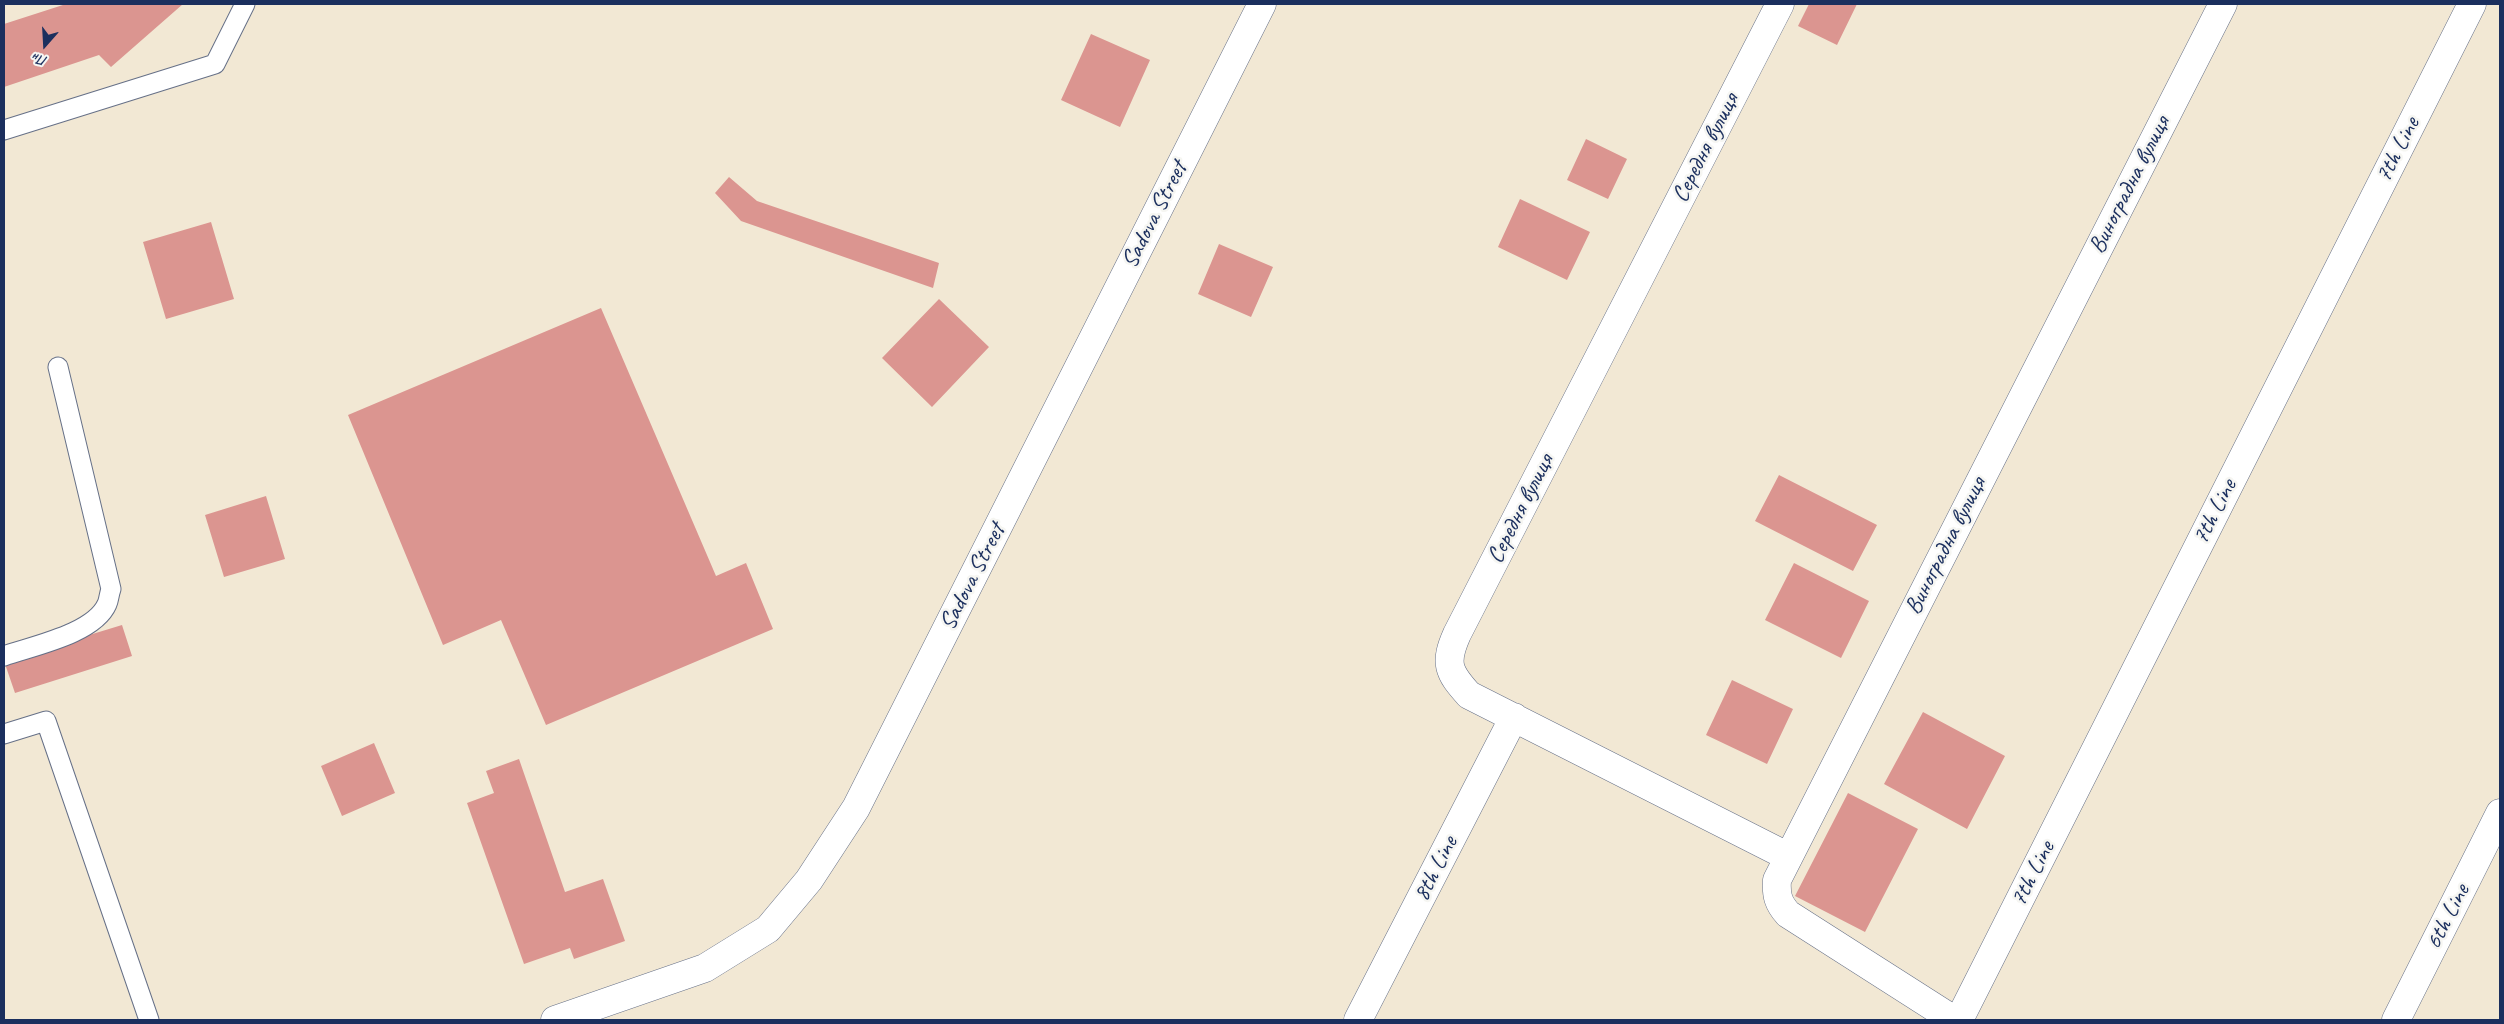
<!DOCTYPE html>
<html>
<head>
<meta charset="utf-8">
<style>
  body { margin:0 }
  #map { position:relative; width:2504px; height:1024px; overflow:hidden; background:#f2e8d4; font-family:Caveat,sans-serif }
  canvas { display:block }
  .frame { position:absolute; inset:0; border:5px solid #1b2f5e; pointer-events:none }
  .north { position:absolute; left:20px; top:20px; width:50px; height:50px; -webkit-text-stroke:4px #f6f6f2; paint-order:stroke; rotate:199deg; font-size:14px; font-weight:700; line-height:20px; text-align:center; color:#1b2f5e }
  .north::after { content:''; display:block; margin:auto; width:18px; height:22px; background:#1b2f5e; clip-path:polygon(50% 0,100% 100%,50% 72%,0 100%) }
</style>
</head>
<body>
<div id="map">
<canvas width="2504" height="1024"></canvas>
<div class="frame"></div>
<div class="north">Пн</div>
</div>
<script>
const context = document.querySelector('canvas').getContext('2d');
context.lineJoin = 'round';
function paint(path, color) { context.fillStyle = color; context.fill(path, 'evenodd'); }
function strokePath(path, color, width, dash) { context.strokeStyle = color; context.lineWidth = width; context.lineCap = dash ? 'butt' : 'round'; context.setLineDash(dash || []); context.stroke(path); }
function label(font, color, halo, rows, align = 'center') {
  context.font = font + ' Caveat,sans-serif'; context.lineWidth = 5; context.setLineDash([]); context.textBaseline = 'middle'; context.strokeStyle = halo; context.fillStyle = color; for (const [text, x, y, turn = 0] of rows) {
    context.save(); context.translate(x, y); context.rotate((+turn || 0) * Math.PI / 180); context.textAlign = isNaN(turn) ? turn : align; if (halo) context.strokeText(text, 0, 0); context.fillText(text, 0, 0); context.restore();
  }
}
const building = new Path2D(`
  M66 4H183L111 67 99 55 4 87V24Z
  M1809 4H1857L1837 45 1798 26Z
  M1091 34 1150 60 1120 127 1061 100Z
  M1586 139 1627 159 1608 199 1567 180Z
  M729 177 757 201 939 263 933 288 741 221 715 193Z
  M1520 199 1590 232 1567 280 1498 247Z
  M211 222 234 299 166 319 143 242Z
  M1219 244 1273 267 1251 317 1198 294Z
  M939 299 989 347 932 407 882 358Z
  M601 308 716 576 746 563 773 629 546 725 501 620 443 645 348 415Z
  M1779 475 1877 525 1853 571 1755 521Z
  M266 496 285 559 224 577 205 515Z
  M1794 563 1869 601 1841 658 1765 620Z
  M122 625 132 656 15 693 4 661Z
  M1732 680 1793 709 1767 764 1706 735Z
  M1923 712 2005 756 1967 829 1884 784Z
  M374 743 395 793 342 816 321 766Z
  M519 759 565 892 603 879 625 941 574 959 570 948 524 964 467 803 494 793 486 771Z
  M1848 793 1918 829 1865 932 1795 896Z`);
const lane = new Path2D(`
  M4 130 215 64 245 4
  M4 656C32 646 94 634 107 604 109 600 109 594 111 589L58 367
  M4 734 46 721 149 1020`);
const street = new Path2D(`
  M1780 4 1457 634C1444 663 1448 672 1469 695L1787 856
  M555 1020 705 968 768 929 809 880 856 808 1262 4
  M1358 1020 1514 717
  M1954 1020 1788 914C1778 903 1776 895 1777 880L2223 4
  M1959 1020 2472 4
  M2396 1020 2500 813`);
const streetNames = [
  ["Середня вулиця",1706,148,-63],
  ["7th Line",2398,150,-63],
  ["Виноградна вулиця",2130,185,-63],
  ["Sadova Street",1155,215,-63],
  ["Середня вулиця",1521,509,-63],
  ["7th Line",2215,512,-63],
  ["Виноградна вулиця",1946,546,-63],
  ["Sadova Street",973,577,-63],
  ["8th Line",1436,869,-63],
  ["7th Line",2033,874,-63],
  ["6th Line",2448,917,-63]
];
paint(building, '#db9590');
strokePath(lane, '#667087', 21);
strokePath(street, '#667087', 29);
strokePath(lane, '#fff', 19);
strokePath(street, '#fff', 28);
label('24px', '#1b2f5e', '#f6f6f2', streetNames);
</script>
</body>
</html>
